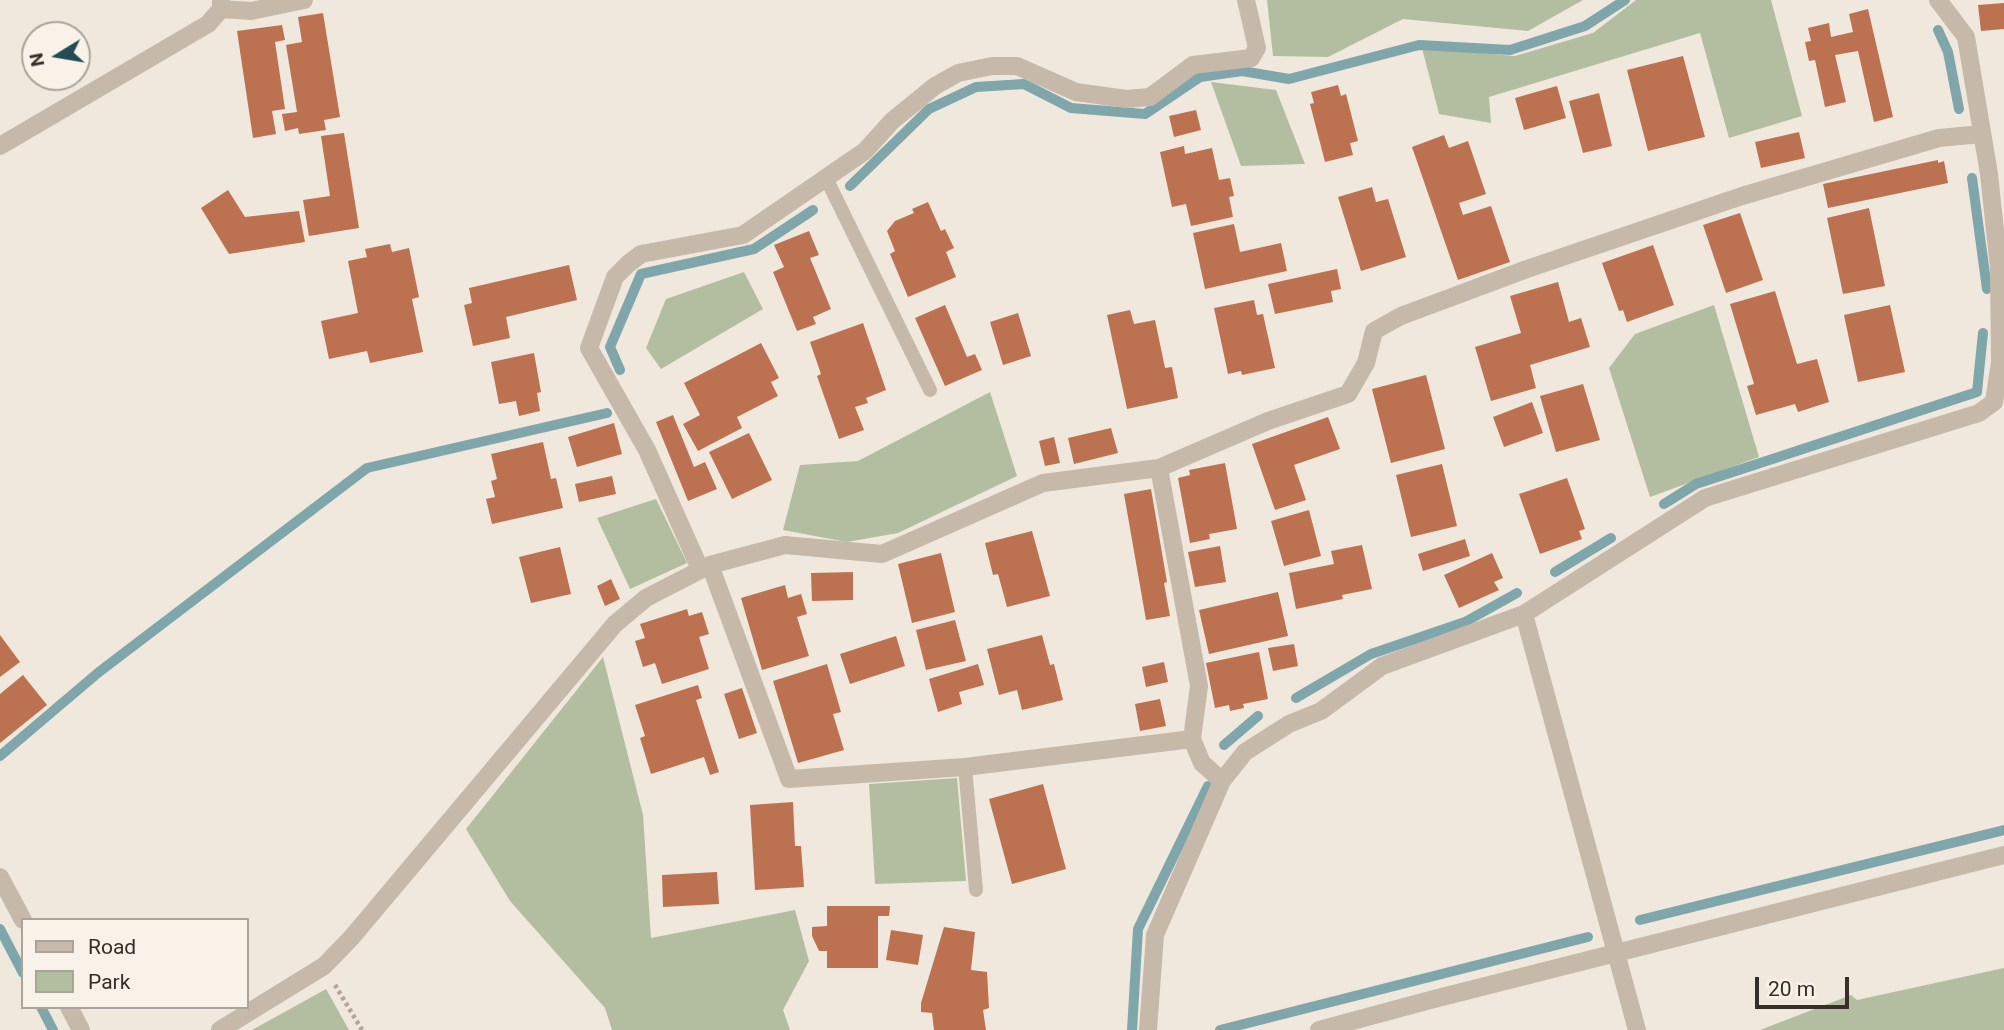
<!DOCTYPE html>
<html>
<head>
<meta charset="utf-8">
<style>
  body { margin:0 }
  #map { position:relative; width:2004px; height:1030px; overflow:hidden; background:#f0e8dd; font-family:Roboto,sans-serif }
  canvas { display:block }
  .legend { position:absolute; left:21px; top:918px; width:228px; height:91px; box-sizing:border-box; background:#f8f2e9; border:2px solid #aaa49c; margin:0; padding:9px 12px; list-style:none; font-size:21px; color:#352e29 }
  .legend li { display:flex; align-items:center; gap:14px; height:35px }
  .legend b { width:35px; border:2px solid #aaa49c }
  .north { position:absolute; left:21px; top:21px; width:70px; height:70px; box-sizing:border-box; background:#f8f2e9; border:2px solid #aaa49c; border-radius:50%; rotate:259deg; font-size:19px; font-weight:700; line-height:28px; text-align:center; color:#352e29 }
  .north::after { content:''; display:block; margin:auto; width:24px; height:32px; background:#224d53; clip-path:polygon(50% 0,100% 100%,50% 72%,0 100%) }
  .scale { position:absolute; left:1755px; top:977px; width:94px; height:32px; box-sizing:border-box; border:4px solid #352e29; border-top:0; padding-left:9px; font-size:21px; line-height:24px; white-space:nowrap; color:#352e29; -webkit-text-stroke:5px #f8f2e9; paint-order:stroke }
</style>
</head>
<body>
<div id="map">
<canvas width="2004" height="1030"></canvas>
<ul class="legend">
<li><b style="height:9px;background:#c7b9aa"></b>Road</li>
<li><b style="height:19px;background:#b2be9f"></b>Park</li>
</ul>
<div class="north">N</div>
<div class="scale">20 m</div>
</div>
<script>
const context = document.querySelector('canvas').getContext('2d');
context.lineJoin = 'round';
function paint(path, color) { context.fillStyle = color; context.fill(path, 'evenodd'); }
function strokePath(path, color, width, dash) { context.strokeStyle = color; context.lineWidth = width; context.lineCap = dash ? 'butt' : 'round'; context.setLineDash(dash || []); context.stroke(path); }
const green = new Path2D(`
  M1267 0H1583L1528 31 1403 19 1328 57 1273 56Z
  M1636 0H1771L1802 116 1729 138 1700 33 1489 97 1491 123 1439 114 1422 48 1515 56 1593 33Z
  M1211 82 1276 90 1305 164 1241 166Z
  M744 272 763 309 661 369 646 348 666 299Z
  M1714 305 1759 457 1650 497 1609 368 1635 334Z
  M990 392 1017 476 898 533 847 542 783 530 800 465 858 461Z
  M656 499 687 563 630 589 597 518Z
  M603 657 643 815 651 938 795 910 809 961 783 1010 790 1030H612L605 1008 510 901 466 829Z
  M957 778 966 881 875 884 869 784Z
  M2004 968V1030H1760L1851 995 1857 1000Z
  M326 989 349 1030H252Z`);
const stream = new Path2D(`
  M1938 30 1948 52 1959 109
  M1972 178 1987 289
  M850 186 929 109 976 87 1024 84 1071 108 1145 114 1200 77 1242 71 1289 79 1419 45 1510 50 1585 26 1625 0
  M620 370 610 347 641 274 754 249 813 210
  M1664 504 1696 484 1977 392 1983 333
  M1555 572 1611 538
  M1296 698 1371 654 1465 622 1517 593
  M1224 745 1258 716
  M0 756 99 672 367 468 607 413
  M1640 920 2004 830
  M0 929 23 973
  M41 1007 53 1030
  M1132 1030 1138 929 1208 786
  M1220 1030 1588 937`);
const building = new Path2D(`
  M2004 3V29L1981 31 1978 5Z
  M1868 9 1893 117 1874 122 1858 51 1835 55 1846 102 1825 107 1815 60 1809 61 1805 42 1811 41 1808 28 1829 23 1831 37 1853 32 1849 14Z
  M323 13 340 117 324 120 326 130 299 134 298 128 285 131 282 114 297 112 286 45 302 42 298 17Z
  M282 25 285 40 275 42 285 109 272 111 276 134 253 138 237 31Z
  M1683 56 1705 137 1648 151 1627 70Z
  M1338 85 1341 96 1346 94 1358 141 1350 143 1353 155 1325 162 1310 104 1314 103 1311 92Z
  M1557 86 1566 118 1524 130 1515 98Z
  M1599 93 1612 146 1583 153 1569 101Z
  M1196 110 1201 130 1174 137 1169 116Z
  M1799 132 1805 158 1761 168 1755 142Z
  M344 133 359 228 309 236 303 200 330 196 321 136Z
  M1444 135 1449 148 1468 141 1486 194 1459 203 1463 215 1491 206 1510 262 1458 280 1412 147Z
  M1184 146 1185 154 1212 148 1219 180 1230 178 1234 196 1229 197 1233 217 1191 226 1186 204 1172 207 1160 152Z
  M1938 160V163L1944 161 1948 183 1828 208 1823 184Z
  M1372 187 1376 202 1388 199 1406 257 1361 271 1338 197Z
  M228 190 245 217 299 211 305 242 229 254 201 208Z
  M928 202 941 231 945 229 954 248 946 252 956 277 908 297 890 254 895 251 887 231 895 221 914 213 912 209Z
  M1869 208 1885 286 1843 294 1827 218Z
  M1740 213 1763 280 1726 293 1703 225Z
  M1234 224 1240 252 1281 243 1287 271 1205 289 1193 233Z
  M809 231 819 255 810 258 831 309 813 317 816 324 797 331 773 272 784 267 774 245Z
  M390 244 392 252 409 248 419 297 412 299 423 352 370 363 367 351 329 359 321 321 358 313 348 261 367 257 365 249Z
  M1653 245 1674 305 1627 322 1623 310 1619 311 1602 263Z
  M569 265 577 300 506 317 510 338 473 346 464 305 472 303 469 288Z
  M1337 269 1341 289 1331 291 1333 302 1275 314 1268 284Z
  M1558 282 1569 322 1581 318 1590 347 1530 365 1536 388 1491 401 1475 347 1521 333 1510 296Z
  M1775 291 1797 364 1817 359 1829 402 1798 412 1795 404 1756 415 1747 386 1754 384 1730 304Z
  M1254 300 1257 315 1263 314 1275 368 1242 375 1241 371 1228 374 1214 308Z
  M945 305 967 357 975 354 982 370 945 386 915 318Z
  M1890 305 1905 372 1858 382 1844 315Z
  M1130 310 1134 324 1155 320 1165 368 1172 367 1178 398 1127 409 1107 315Z
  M1018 313 1031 356 1003 365 990 322Z
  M863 323 886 390 866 398 868 403 855 407 864 430 839 439 817 376 821 374 810 342Z
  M761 343 779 378 771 382 778 396 737 417 742 428 698 451 683 424 700 415 684 383Z
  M534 353 541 392 537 393 540 411 519 416 516 401 499 404 491 362Z
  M1426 375 1445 449 1391 463 1372 389Z
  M1583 384 1600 440 1556 452 1540 396Z
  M1532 402 1543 433 1504 447 1493 417Z
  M673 415 694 467 705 462 717 489 688 501 656 422Z
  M1328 417 1340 449 1294 465 1306 500 1275 510 1252 444Z
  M614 423 622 454 577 467 568 437Z
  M1111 428 1118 453 1074 464 1068 438Z
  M749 433 772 480 732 499 709 452Z
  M1054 437 1060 463 1045 466 1039 441Z
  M543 442 551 479 556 478 563 508 492 524 486 499 495 497 491 481 497 479 491 454Z
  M1225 463 1237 529 1209 534 1210 539 1190 543 1178 478 1190 475 1189 470Z
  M1442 464 1457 526 1411 537 1396 475Z
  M612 476 616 494 579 502 575 484Z
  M1567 478 1585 529 1579 531 1582 539 1540 554 1519 494Z
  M1151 489 1167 582 1164 583 1170 616 1146 620 1124 494Z
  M1309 510 1321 556 1284 566 1271 521Z
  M1032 531 1050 596 1007 607 998 574 993 575 985 543Z
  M1465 539 1470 556 1423 571 1418 554Z
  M1362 545 1372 589 1342 595 1343 599 1296 609 1289 573 1334 564 1331 551Z
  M1220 546 1226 582 1195 587 1188 552Z
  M560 547 571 594 531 603 519 557Z
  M941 553 955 612 912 623 898 564Z
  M1492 553 1503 578 1494 582 1499 590 1459 608 1444 575Z
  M853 572V600L812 601 811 573Z
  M611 579 620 599 605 606 597 586Z
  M785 585 788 598 801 594 807 614 797 617 809 656 762 670 741 598Z
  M1278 592 1288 636 1209 654 1199 610Z
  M687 609 689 616 702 612 709 634 699 637 709 669 662 684 655 663 643 667 635 641 645 638 640 624Z
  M955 620 966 661 926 670 916 630Z
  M0 635 20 662 0 677Z
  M1042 635 1050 665 1054 664 1063 700 1022 710 1017 690 999 695 987 649Z
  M896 636 905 666 850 684 840 654Z
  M1294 644 1298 666 1273 671 1268 648Z
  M1259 652 1268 699 1243 704 1244 708 1230 711 1229 705 1215 708 1206 663Z
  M1164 662 1168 682 1146 687 1142 667Z
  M827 664 841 712 833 714 844 750 798 763 773 681Z
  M978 664 984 685 959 692 962 704 938 712 929 679Z
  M23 675 47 705 0 743V694Z
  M698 685 702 698 696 700 719 772 710 775 704 757 651 774 640 738 645 736 635 705Z
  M742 688 757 733 739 739 724 694Z
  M1160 699 1166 726 1140 731 1135 704Z
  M1043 784 1066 869 1012 884 989 799Z
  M793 802 795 846H801L804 887 755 890 750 805Z
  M717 872 719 904 663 907 662 875Z
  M827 906H890L889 916H878V968H827V951H819L812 936V927L827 926Z
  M944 927 975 932 971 970 987 972 989 1008 983 1010 986 1030H934L932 1013 921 1012V1003Z
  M891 930 923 935 918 965 886 960Z`);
const path = new Path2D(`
  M335 985 362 1030`);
const service = new Path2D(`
  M826 178 930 390
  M965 767 976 890`);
const minor = new Path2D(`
  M221 9 251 11 304 0
  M0 146 208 24 221 9V0
  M710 565 789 779 965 767 1192 739 1199 686 1159 468
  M700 569 647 450 589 348 615 277 628 264 641 254 743 235 865 151 892 121 935 86 958 73 992 66H1017L1076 92 1126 99 1150 97 1193 65 1251 58 1257 48 1246 0
  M1524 614 1637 1030
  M1192 739 1202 763 1222 781
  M0 877 23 920
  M69 1007 81 1030
  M220 1030 324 966 352 937 615 624 646 598 710 565 785 545 882 554 1043 483 1159 468 1268 421 1348 394 1366 363 1374 331 1401 316 1527 269 1742 196 1939 138 1982 134
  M1148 1030 1155 935 1222 781 1245 752 1289 724 1321 711 1382 666 1524 614 1705 498 1979 413 1994 402 2000 362 1999 268 1989 174 1966 37 1938 0
  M1319 1030 1434 999 2004 855`);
paint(green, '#b2be9f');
strokePath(stream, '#7fa6ab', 10);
paint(building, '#bc7150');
strokePath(path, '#b3a495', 4.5, [3.5, 3.5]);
strokePath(service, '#c7b9aa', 14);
strokePath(minor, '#c7b9aa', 18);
</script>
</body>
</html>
